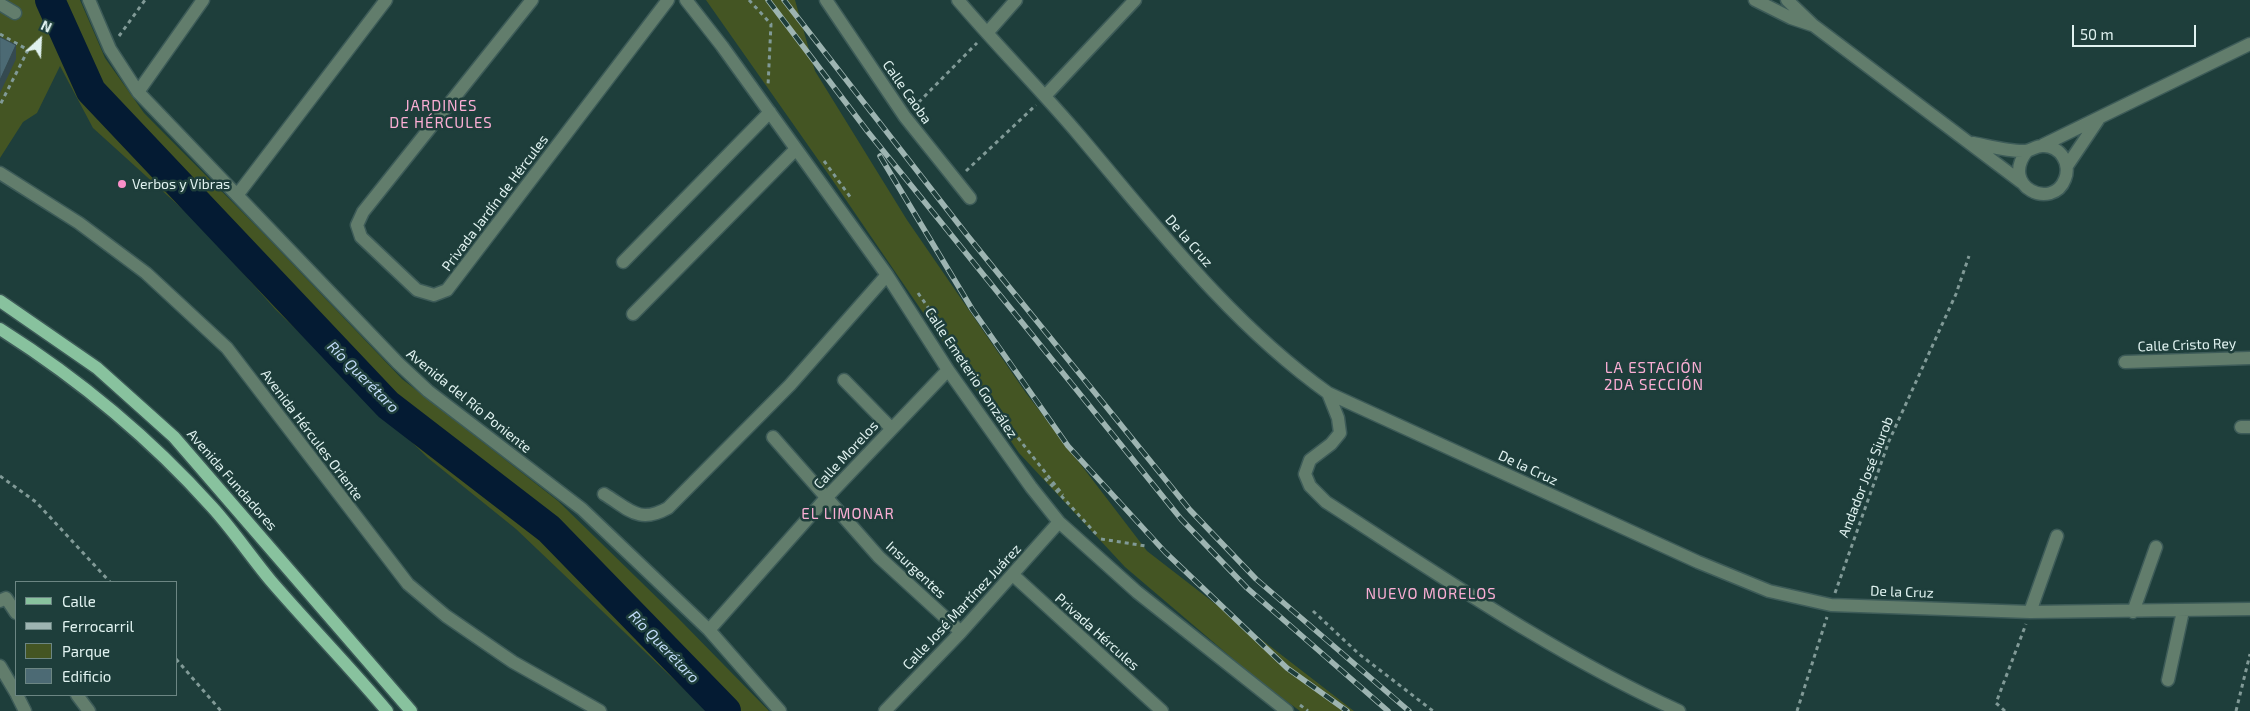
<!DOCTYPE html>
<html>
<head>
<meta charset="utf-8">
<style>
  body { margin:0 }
  #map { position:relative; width:2250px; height:711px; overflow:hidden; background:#1e3e3b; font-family:"Exo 2",sans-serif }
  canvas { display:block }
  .legend { position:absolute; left:15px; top:581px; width:162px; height:115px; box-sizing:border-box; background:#1e3e3b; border:1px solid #6c8683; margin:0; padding:6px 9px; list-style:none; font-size:15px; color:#e0f2f0 }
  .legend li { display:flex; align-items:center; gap:10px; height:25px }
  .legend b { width:25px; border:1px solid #6c8683 }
  .north { position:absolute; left:15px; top:15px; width:50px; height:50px; -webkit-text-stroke:4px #1e3e3b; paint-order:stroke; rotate:25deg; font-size:14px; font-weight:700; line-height:20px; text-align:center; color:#e0f2f0 }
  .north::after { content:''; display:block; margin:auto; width:18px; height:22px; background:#e0f2f0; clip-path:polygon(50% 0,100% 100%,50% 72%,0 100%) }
  .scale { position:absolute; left:2072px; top:25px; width:124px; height:22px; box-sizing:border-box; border:2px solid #e0f2f0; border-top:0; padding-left:6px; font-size:15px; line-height:18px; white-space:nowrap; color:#e0f2f0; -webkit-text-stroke:4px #1e3e3b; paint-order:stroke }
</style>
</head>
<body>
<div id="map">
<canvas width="2250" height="711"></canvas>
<ul class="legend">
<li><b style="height:6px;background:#88c29e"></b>Calle</li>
<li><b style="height:6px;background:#9db4b1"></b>Ferrocarril</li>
<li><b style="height:14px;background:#445523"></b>Parque</li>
<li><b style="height:14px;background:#4c6a74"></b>Edificio</li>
</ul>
<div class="north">N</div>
<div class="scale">50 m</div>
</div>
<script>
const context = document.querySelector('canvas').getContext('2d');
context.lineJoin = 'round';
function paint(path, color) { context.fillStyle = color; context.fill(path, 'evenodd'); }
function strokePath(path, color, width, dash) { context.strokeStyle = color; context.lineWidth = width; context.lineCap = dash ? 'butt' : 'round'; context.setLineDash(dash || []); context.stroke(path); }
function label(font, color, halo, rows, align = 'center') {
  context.font = font + ' "Exo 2",sans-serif'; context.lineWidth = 5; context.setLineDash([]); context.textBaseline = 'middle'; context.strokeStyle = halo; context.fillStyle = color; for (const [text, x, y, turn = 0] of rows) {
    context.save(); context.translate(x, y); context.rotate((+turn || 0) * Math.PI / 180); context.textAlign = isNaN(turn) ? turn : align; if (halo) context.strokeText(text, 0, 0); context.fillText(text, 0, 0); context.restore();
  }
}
const green = new Path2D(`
  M0 0H80L105 58 144 113 262 232 402 379 558 501 678 618 769 711H707L516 529 428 458 275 309 200 225 93 128 60 66 37 113 23 122 0 158Z
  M706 0H795L815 71 907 220 1026 393 1147 551 1354 711H1300L1259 681 1125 567 1019 453 831 178Z`);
const river = new Path2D(`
  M50 0 91 91 388 405 549 529 726 711`);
const path = new Path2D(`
  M749 0 771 24 768 86
  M0 34 28 50 0 105
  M119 36 145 0
  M913 108 977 43
  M824 161 851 198
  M966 171 1036 105
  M918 293C943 328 963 363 988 398 1012 431 1038 463 1063 495
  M0 476 36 502 110 582
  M1045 478 1098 536
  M1101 539 1146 546
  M1835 593 1889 441 1956 294 1969 256
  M1313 611 1359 654 1433 711
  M176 659 221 711
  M1300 705 1308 711
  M1797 711 1827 617
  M2005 711 1996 703 2026 624
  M2236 711 2250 654`);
const minor = new Path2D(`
  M89 0 110 49 138 92 398 363 428 391 582 509 709 630 780 711
  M532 0 363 212 357 225 361 237 417 290 434 295 447 290 668 0
  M686 0 722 46 887 275 948 370 1031 487 1059 522 1137 592 1287 711
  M826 0 905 117 970 198
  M958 0C997 46 1040 89 1079 135 1156 226 1231 324 1328 393L1698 562 1769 591 1831 605 2030 612 2250 609
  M1755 0 1791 18 1812 25
  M1787 0 1813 25 2021 182
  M0 4 15 13
  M987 33 1016 0
  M138 92 203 0
  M1045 96 1135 0
  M1973 143C1989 146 2010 152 2026 151 2032 150 2037 145 2044 146 2051 146 2059 150 2063 157 2067 163 2068 172 2065 179 2053 211 1999 187 2027 151
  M2043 145 2250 44
  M2067 166 2098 120
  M0 173 79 223 146 273 227 348 408 584 446 616 513 662 600 711
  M238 194 386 0
  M623 262 770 112
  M633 314 796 149
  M2125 362 2250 358
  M844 380 891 428
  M1328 393 1338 418 1340 433 1331 444 1310 460 1305 474 1310 486 1326 502C1441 576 1555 655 1679 711
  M2241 427H2250
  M773 437 879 557 961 632
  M604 494C630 510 639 524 668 508L790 385 887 275
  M1013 575 1162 711
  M0 601 6 598 16 613
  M2030 612 2057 536
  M2133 612 2156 547
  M709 630 826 498 948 370
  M0 666 16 693
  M2168 680 2183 611
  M17 695 25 711
  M77 695 89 711
  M885 711 961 632 1059 522`);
const major = new Path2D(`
  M0 301 97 368 174 437 411 711
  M0 329C79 379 149 437 212 507 233 530 251 557 271 581 309 625 350 667 387 711`);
const rail = new Path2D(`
  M768 0 868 132 1181 519 1247 588 1388 711
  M784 0 967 235 1190 510 1256 579 1409 711
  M880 156 972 309 1068 446 1165 552 1287 668 1347 711`);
const shadedWall = new Path2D(`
  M16 45V59L0 93V80Z`);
const building = new Path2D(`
  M0 37 16 45 0 80Z`);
const markers = [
  [122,184,5,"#fa8fc8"]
];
const streetNames = [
  ["Calle Caoba",907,92,55],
  ["Privada Jardín de Hércules",495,203,-53],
  ["De la Cruz",1189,241,49],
  ["Calle Cristo Rey",2187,345,-2],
  ["Calle Emeterio González",971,373,56],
  ["Avenida del Río Poniente",469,401,39],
  ["Avenida Hércules Oriente",312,435,53],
  ["Calle Morelos",846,455,-47],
  ["De la Cruz",1528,468,25],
  ["Andador José Siurob",1866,477,-69],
  ["Avenida Fundadores",232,480,49],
  ["Insurgentes",916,570,43],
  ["De la Cruz",1902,592,2],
  ["Calle José Martínez Juárez",962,607,-47],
  ["Privada Hércules",1097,632,42]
];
const poiNames = [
  ["Verbos y Vibras",132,184]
];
const neighbourhoodNames = [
  ["JARDINES",441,106],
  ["DE HÉRCULES",441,123],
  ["LA ESTACIÓN",1654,368],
  ["2DA SECCIÓN",1654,385],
  ["EL LIMONAR",848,514],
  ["NUEVO MORELOS",1431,594]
];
const waterNames = [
  ["Río Querétaro",363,377,45],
  ["Río Querétaro",664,647,46]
];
paint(green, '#445523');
strokePath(river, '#041b33', 30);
strokePath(minor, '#3d5b58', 15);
strokePath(major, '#3d5b58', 15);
strokePath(path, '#819a97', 3, [4, 4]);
strokePath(minor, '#627d6c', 12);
strokePath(major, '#88c29e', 12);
strokePath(rail, '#9db4b1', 5.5);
strokePath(rail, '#1e3e3b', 4, [11]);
paint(shadedWall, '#354a51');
paint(building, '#4c6a74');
strokePath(building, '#354a51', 1);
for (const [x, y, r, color] of markers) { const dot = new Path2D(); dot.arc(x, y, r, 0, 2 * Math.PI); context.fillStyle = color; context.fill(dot); strokePath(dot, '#1e3e3b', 2); }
label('14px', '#e0f2f0', '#1e3e3b', streetNames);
label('14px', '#e0f2f0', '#1e3e3b', poiNames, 'left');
context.letterSpacing = '1px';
label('15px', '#faaed4', '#1e3e3b', neighbourhoodNames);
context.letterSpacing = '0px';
label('italic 15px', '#c1dbf8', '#1e3e3b', waterNames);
</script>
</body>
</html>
